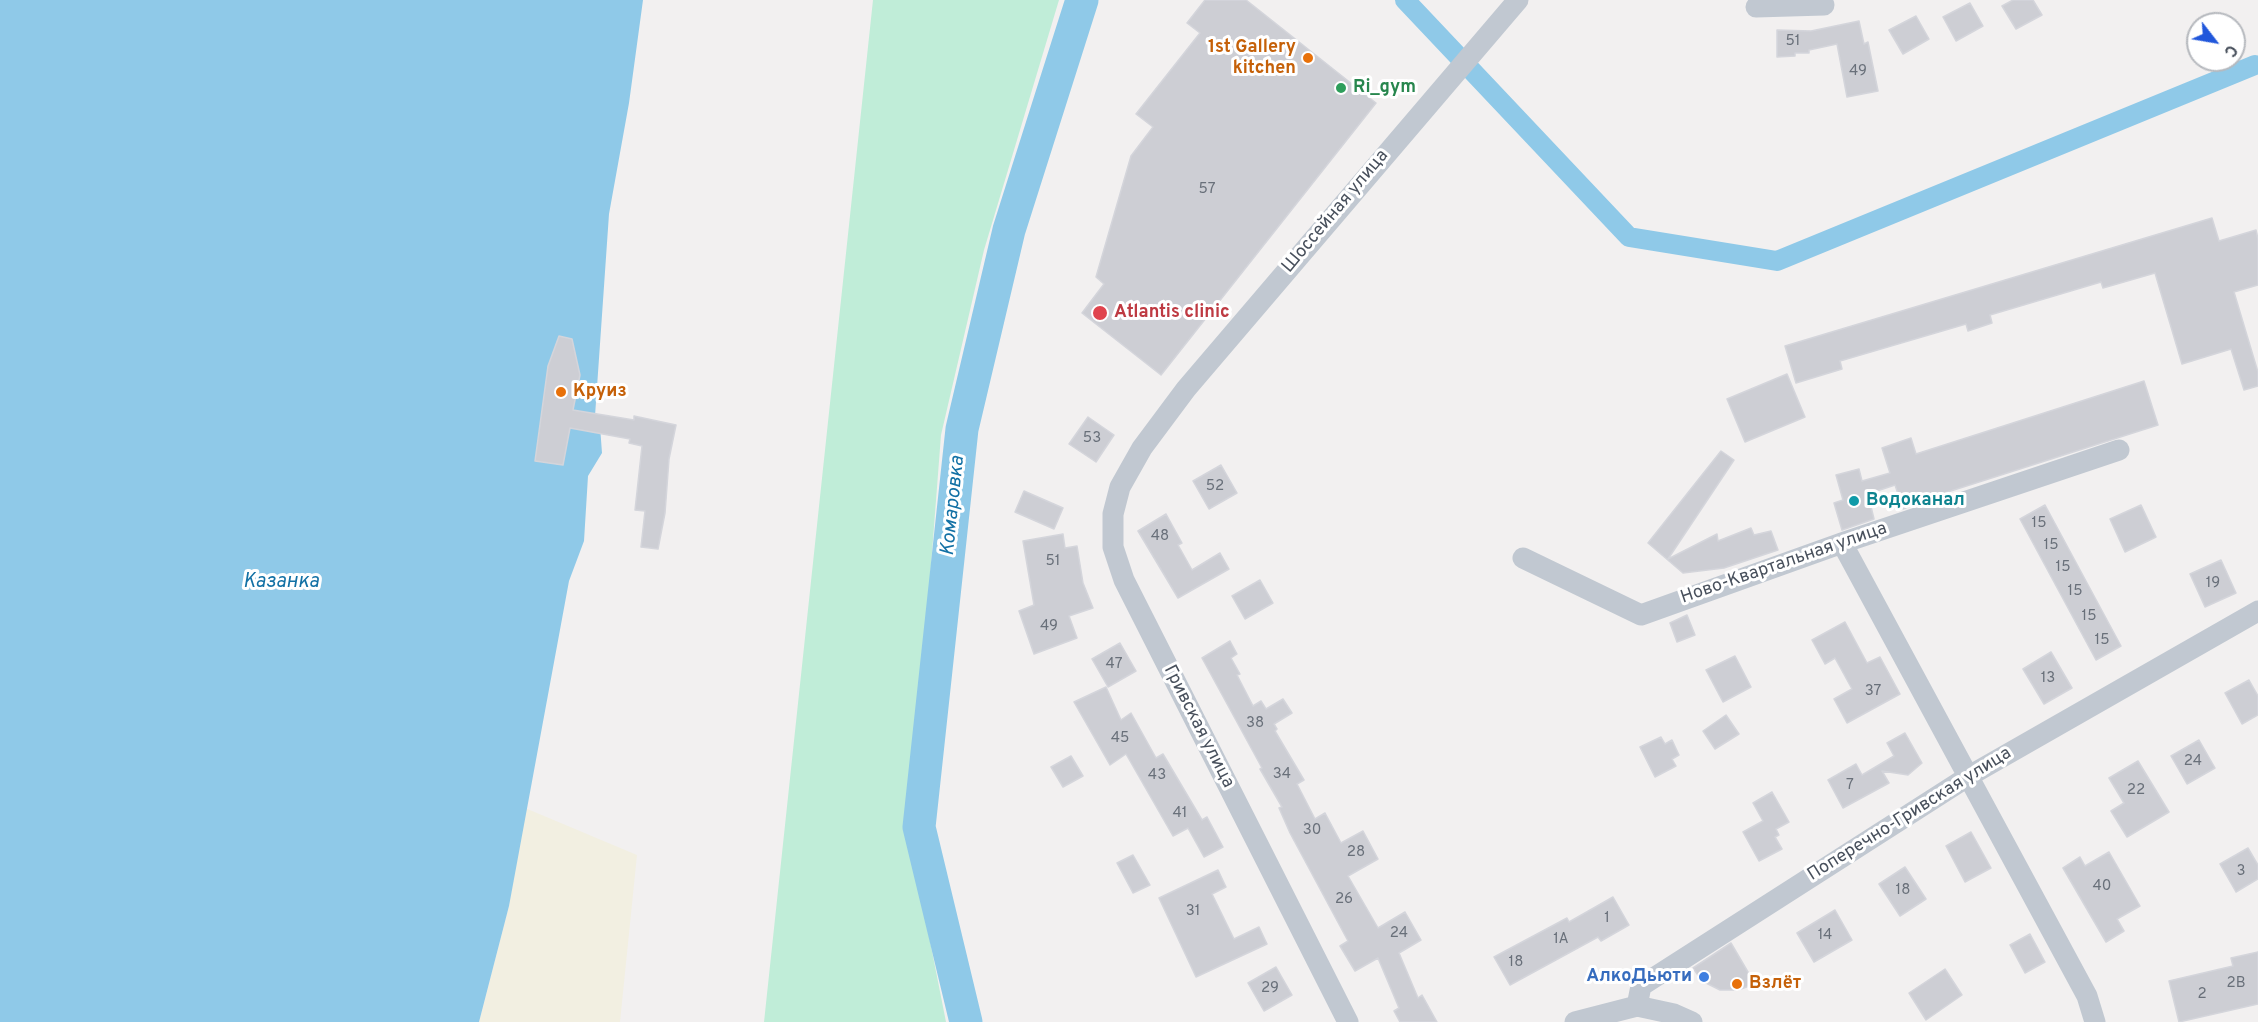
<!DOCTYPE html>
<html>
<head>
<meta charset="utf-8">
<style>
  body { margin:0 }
  #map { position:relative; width:2258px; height:1022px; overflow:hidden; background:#f2f0f0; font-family:Overpass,sans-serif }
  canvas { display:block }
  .north { position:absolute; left:2186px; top:12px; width:60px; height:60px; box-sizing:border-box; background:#fff; border:2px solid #b6b9be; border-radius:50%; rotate:121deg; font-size:16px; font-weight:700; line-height:24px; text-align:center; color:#48505c }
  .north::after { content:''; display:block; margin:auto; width:21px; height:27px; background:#2157db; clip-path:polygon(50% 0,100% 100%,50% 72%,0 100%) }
</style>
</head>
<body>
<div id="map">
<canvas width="2258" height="1022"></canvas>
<div class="north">С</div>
</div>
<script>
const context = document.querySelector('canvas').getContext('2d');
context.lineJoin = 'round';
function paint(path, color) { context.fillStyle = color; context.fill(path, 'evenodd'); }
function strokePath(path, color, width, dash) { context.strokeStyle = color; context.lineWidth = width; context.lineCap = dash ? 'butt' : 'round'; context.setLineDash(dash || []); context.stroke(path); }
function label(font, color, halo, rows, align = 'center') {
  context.font = font + ' Overpass,sans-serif'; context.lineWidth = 6; context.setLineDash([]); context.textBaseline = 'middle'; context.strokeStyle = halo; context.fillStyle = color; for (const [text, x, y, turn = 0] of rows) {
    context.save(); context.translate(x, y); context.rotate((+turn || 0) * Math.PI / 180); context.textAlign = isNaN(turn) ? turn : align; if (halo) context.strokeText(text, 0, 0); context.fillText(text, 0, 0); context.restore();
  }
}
const green = new Path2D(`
  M873 0H1059L984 250 941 435 910 840 946 1022H764Z`);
const sand = new Path2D(`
  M525 808 637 855 620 1022H479L509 906Z`);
const water = new Path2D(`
  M0 0H643L629 103 609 214 595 416 600 426 602 453 588 476 584 541 569 581 509 906 479 1022H0ZM559 336 572 339 580 375 562 465 536 461 548 366Z`);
const canal = new Path2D(`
  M1405 0 1629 237 1777 261 2255 65`);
const river = new Path2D(`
  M966 1022 919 827 962 429 1009 230 1082 0`);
const building = new Path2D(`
  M1205 0H1246L1376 103 1161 375 1082 313 1104 284 1096 277 1131 156 1153 127 1136 114 1200 33 1187 23Z
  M2013 0H2033L2042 15 2016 29 2002 6Z
  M1970 3 1983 26 1956 41 1943 17Z
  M1916 16 1929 39 1903 54 1889 30Z
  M1859 21 1864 44 1868 42 1878 91 1847 97 1837 44 1809 50V53H1795V56L1777 57V30L1811 31Z
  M2212 218 2219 241 2256 230 2258 239V285L2234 292 2258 372V386L2244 390 2231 349 2182 364 2155 273 2103 288 2101 282 1990 315 1992 323 1968 331 1966 324 1840 361 1842 369 1796 383 1785 346Z
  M559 336 572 339 580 375 573 410 634 420V416L676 425 669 459 665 513 658 549 641 547 645 511 635 510 642 446 629 443 630 439 570 428 563 465 535 461 548 366Z
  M1787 374 1805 417 1745 442 1727 399Z
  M2144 381 2158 425 1935 496 1903 509 1895 485 1868 494 1874 519 1842 530 1834 503 1843 500 1836 475 1859 469 1862 481 1890 473 1882 448 1911 438 1916 454Z
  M1088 417 1114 435 1096 462 1069 444Z
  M1721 451 1734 460 1668 559 1717 534 1718 541 1751 528 1754 535 1771 531 1778 550 1724 568 1683 573 1648 543Z
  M1221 465 1237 493 1209 509 1193 481Z
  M1024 491 1063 508 1054 529 1015 512Z
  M2045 505 2121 646 2096 660 2020 519Z
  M2141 505 2156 537 2125 552 2110 519Z
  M1166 514 1182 543 1178 545 1192 570 1220 553 1229 569 1178 598 1138 531Z
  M1063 534 1065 548 1077 546 1083 583 1093 608 1069 616 1077 638 1034 654 1019 611 1034 605 1023 541Z
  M2221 560 2236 593 2205 607 2190 574Z
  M1260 580 1273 603 1245 619 1232 596Z
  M1687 615 1695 635 1677 642 1670 623Z
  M1845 622 1867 663 1880 657 1900 694 1847 723 1834 699 1852 689 1835 658 1825 664 1812 640Z
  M1230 641 1237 654 1231 658 1240 674 1237 675 1253 706 1261 701 1266 709 1283 699 1292 713 1274 724 1277 729 1275 731 1304 780 1297 784 1315 819 1325 813 1341 843 1363 831 1378 859 1348 876 1378 928 1405 912 1421 940 1399 953 1418 998 1422 995 1437 1022H1400L1394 1011 1399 1008 1378 958 1355 971 1340 946 1348 941 1290 833 1279 808 1282 807 1260 769 1262 768 1202 658Z
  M1120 643 1136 671 1108 687 1092 659Z
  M2051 652 2072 688 2044 704 2023 669Z
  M1735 656 1751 687 1723 702 1706 670Z
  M2249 680 2258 696V715L2242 724 2225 693Z
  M1106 687 1121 720 1131 713 1156 758 1163 754 1202 820 1207 817 1223 847 1204 857 1188 828 1173 836 1126 754 1110 765 1074 702Z
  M1726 715 1739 734 1715 749 1703 731Z
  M1905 733 1922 763 1908 775 1882 771 1889 783 1843 808 1828 780 1856 764 1862 775 1894 756 1887 743Z
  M1661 737 1665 744 1672 740 1679 755 1672 759 1676 766 1655 777 1640 747Z
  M2199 740 2215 768 2187 784 2171 756Z
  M1071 756 1083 776 1063 787 1051 767Z
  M2138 761 2169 812 2127 837 2111 811 2124 803 2109 778Z
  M1772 792 1789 822 1776 829 1779 835 1775 837 1782 849 1759 861 1743 832 1763 821 1753 803Z
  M1971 832 1991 868 1965 882 1946 846Z
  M2248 848 2258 865V879L2236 892 2220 864Z
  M2109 852 2140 906 2117 919 2124 931 2106 942 2063 868 2080 857 2085 866Z
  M1133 855 1150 885 1133 893 1117 863Z
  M1905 867 1926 899 1900 916 1879 884Z
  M1218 870 1226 887 1212 894 1234 939 1259 927 1267 944 1196 977 1159 898Z
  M1613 897 1629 925 1601 941 1598 937 1510 985 1494 957 1567 918 1569 922Z
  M1835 910 1852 940 1814 962 1797 933Z
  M2030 934 2045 962 2025 973 2010 945Z
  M1731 943 1755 984 1738 990H1720L1702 981 1693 968Z
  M2258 952V1004L2179 1022 2169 981 2233 966 2231 958Z
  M1276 967 1292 995 1264 1011 1248 983Z
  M1945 969 1962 995 1926 1020 1909 993Z`);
const minor = new Path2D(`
  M1756 7 1824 5
  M1842 543 2087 996 2095 1022
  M1523 558 1641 615 1842 543 2119 450
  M1637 1006 1641 986 1969 776 2258 611
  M1348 1022 1124 580 1113 547V514L1120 487 1142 448 1186 389 1518 0
  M1575 1022 1637 1006 1674 1014 1692 1022`);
const markers = [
  [1308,58,6,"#e8710a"],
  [1341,88,6,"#2e9e5b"],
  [1100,313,8,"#e0444e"],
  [561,392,6,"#e8710a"],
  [1854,501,6,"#0f9aa8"],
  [1704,977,6,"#3f7fe0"],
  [1737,984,6,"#e8710a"]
];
const numberNames = [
  ["51",1793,42],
  ["49",1858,72],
  ["57",1207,190],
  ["53",1092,439],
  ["52",1215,487],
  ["15",2039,524],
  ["48",1160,537],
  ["15",2051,546],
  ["51",1053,562],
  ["15",2063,568],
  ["19",2213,584],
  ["15",2075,592],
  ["15",2089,617],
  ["49",1049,627],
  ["15",2102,641],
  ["47",1114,665],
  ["13",2048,679],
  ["37",1873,692],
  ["38",1255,724],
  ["45",1120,739],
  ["24",2193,762],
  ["34",1282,775],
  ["43",1157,776],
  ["7",1850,786],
  ["22",2136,791],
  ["41",1180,814],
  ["30",1312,831],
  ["28",1356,853],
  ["3",2241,872],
  ["40",2102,887],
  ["18",1903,891],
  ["26",1344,900],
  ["31",1193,912],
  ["1",1607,919],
  ["24",1399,934],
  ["14",1825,936],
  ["1А",1561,940],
  ["18",1516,963],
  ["2В",2236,984],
  ["29",1270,989],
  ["2",2202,995]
];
const foodNames = [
  ["1st Gallery",1296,48,"right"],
  ["kitchen",1296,69,"right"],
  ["Круиз",573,392],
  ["Взлёт",1749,984]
];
const leisureNames = [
  ["Ri_gym",1353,88]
];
const streetNames = [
  ["Шоссейная улица",1336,212,-50],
  ["Ново-Квартальная улица",1784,564,-19],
  ["Гривская улица",1198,727,63],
  ["Поперечно-Гривская улица",1910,815,-32]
];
const healthNames = [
  ["Atlantis clinic",1114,313]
];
const cultureNames = [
  ["Водоканал",1866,501]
];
const shopNames = [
  ["АлкоДьюти",1692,977]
];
const waterNames = [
  ["Комаровка",954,506,-84],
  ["Казанка",281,583]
];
paint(green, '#c0edd8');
paint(sand, '#f2efe1');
paint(water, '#8fc9e8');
strokePath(canal, '#8fc9e8', 20);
strokePath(river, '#8fc9e8', 33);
paint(building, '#cdced4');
strokePath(building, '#d4d5db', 1.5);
strokePath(minor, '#c1c8d1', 21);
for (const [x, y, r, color] of markers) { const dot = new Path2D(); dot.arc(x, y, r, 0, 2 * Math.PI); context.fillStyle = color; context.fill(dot); strokePath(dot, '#fff', 2); }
label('15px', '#69707a', null, numberNames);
label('bold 18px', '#c56008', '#fff', foodNames, 'left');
label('bold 18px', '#27864d', '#fff', leisureNames, 'left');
label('18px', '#48505c', '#fff', streetNames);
label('bold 18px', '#be3a42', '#fff', healthNames, 'left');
label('bold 18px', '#0d838f', '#fff', cultureNames, 'left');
label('bold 18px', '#366cbe', '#fff', shopNames, 'right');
label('italic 20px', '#1371a5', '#fff', waterNames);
</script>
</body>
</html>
